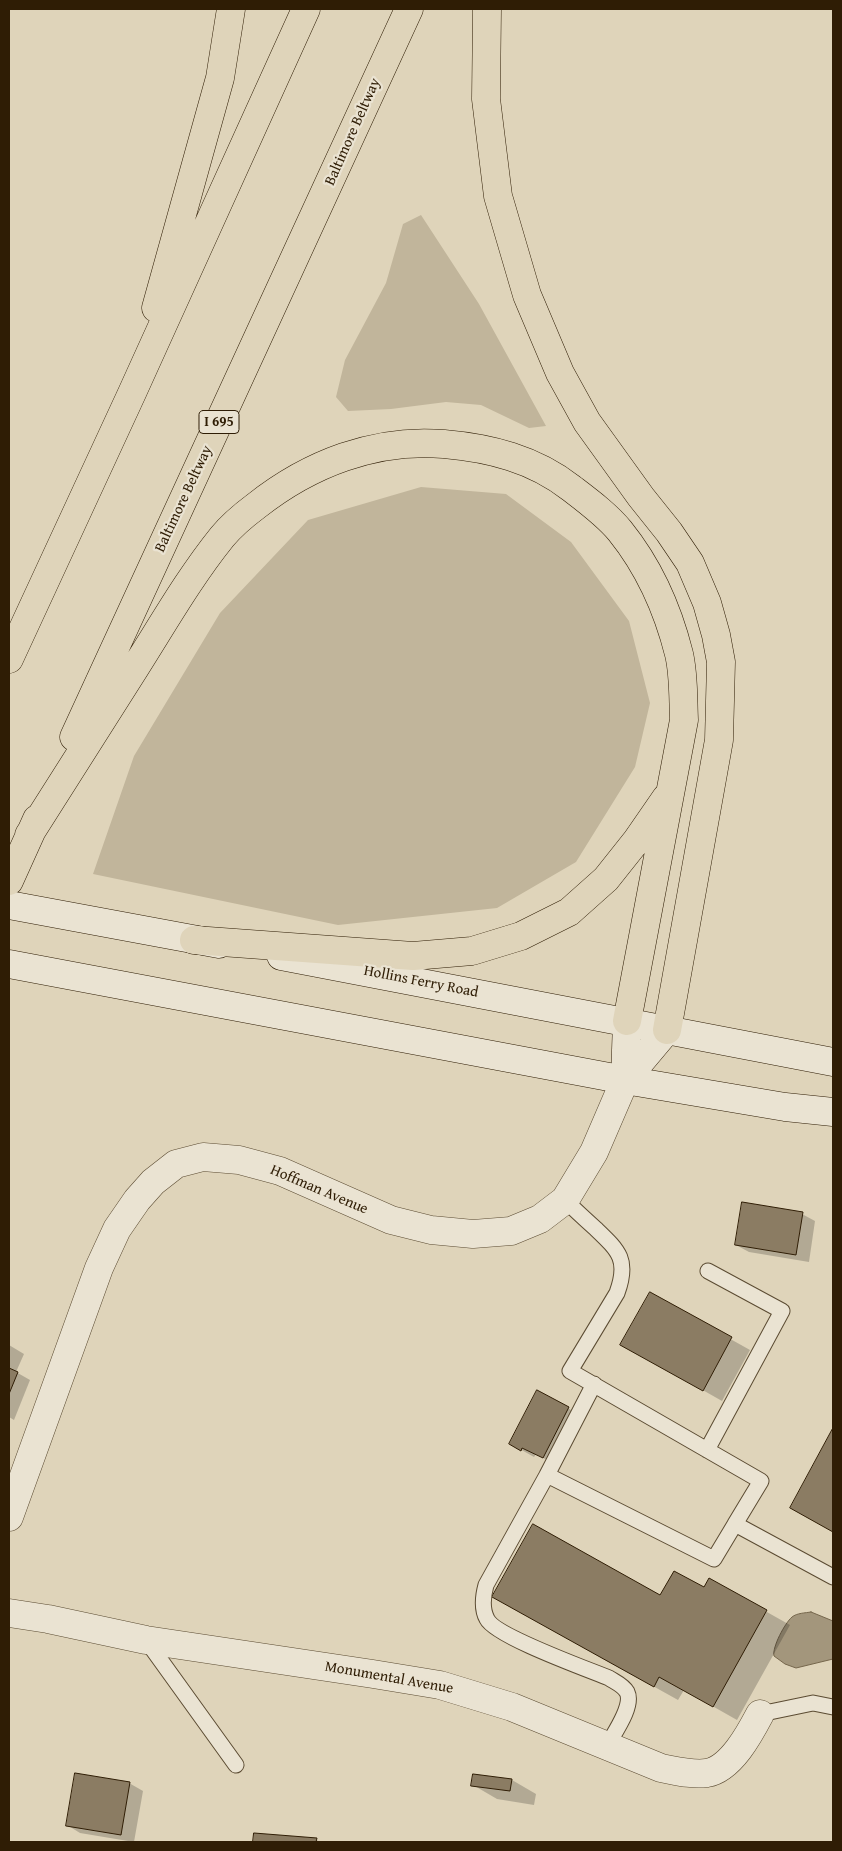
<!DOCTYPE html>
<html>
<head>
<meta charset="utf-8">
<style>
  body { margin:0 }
  #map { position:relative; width:842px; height:1851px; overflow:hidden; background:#dfd4ba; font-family:"Gentium Book Plus",serif }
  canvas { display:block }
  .frame { position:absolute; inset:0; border:10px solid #2f1d05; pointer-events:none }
</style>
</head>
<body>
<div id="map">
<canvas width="842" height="1851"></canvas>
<div class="frame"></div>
</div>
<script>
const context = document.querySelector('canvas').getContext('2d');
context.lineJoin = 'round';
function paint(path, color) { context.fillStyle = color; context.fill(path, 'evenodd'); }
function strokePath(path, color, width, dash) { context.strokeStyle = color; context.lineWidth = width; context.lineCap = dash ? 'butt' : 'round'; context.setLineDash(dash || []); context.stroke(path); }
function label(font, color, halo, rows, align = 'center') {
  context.font = font + ' "Gentium Book Plus",serif'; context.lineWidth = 4.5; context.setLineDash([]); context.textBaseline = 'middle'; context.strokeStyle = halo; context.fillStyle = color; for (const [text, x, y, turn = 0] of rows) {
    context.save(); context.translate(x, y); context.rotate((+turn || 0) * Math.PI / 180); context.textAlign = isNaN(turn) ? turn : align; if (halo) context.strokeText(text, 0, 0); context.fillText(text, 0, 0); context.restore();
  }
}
const green = new Path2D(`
  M421 215 479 304 546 426 529 428 481 405 446 402 391 409 348 411 336 397 345 360 386 283 403 224Z
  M421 487 506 494 571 542 629 621 650 703 635 767 576 862 497 908 338 925 93 874 134 756 220 613 308 520Z`);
const water = new Path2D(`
  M811 1612 833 1621V1659L796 1668 785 1664 774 1656C772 1647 785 1623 792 1617 797 1613 805 1613 811 1612Z`);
const shadow = new Path2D(`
  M802 1214 815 1221 809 1262 749 1252 736 1245Z
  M650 1294 750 1350 722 1401 641 1355Z
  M9 1345 24 1354 16 1372 30 1380 14 1420 9 1417Z
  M538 1392 582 1416 556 1465 536 1454 534 1457 511 1444Z
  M833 1430V1531L791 1508Z
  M710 1580 790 1625 737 1720 684 1690 678 1700 518 1611 661 1596 705 1589Z
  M512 1780 536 1794 534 1805 497 1799 473 1785Z
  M129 1783 143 1791 134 1842 80 1833 67 1825Z
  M255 1834 316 1840 321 1842H254Z`);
const building = new Path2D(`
  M742 1202 803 1212 796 1255 735 1245Z
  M650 1292 732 1337 703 1391 620 1345Z
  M9 1368 18 1372 9 1394Z
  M537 1390 569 1407 543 1458 522 1448 521 1451 509 1444Z
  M833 1428V1532L790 1508Z
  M533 1524 660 1595 674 1571 704 1587 709 1578 767 1610 713 1707 659 1677 654 1687 492 1597Z
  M75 1773 130 1782 121 1835 66 1826Z
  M473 1774 512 1779 510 1791 471 1786Z
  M254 1833 317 1838 316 1842H253Z`);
const lane = new Path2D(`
  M565 1200C575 1210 586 1220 596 1229 619 1251 629 1260 617 1293L570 1371 761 1481 735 1524 833 1577
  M594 1384 547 1475 714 1559 735 1524
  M707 1450 782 1311 708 1271
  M547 1475 486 1585C483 1596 481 1608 487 1619 495 1636 587 1669 609 1678 615 1682 623 1685 627 1692 634 1706 614 1733 607 1746
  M146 1640 236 1765
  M760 1714 813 1703 833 1707`);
const street = new Path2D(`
  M9 1517 99 1268 117 1229 137 1200 153 1182 176 1164 203 1157 239 1160 280 1171 391 1220 431 1230 473 1234 511 1231 540 1219 565 1200 594 1152 625 1080
  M9 1613 48 1619 146 1640 373 1674 440 1685 512 1707 661 1768C677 1771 691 1775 707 1773 731 1769 750 1733 760 1714`);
const secondary = new Path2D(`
  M9 905 219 944
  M281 956 833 1062
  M9 964 625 1080 785 1107 833 1112
  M625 1080 667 1030
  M625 1080 627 1021`);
const highway = new Path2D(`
  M487 9 486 99 498 196 527 295 560 373 587 422 641 497 669 532 690 563 707 603 716 635 721 662 719 740 667 1030
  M156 308 220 78 231 9
  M9 659 132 393 306 9
  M74 737 409 9
  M29 835C64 779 100 724 135 668 163 624 189 578 222 537 231 526 244 515 256 506 309 464 375 438 444 444 490 448 534 459 571 488 588 501 607 515 620 531 649 567 668 610 679 654 684 675 683 698 684 720L627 1021
  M9 881 37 819
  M194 940 413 956 472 951 521 936 569 912 606 879 637 840 666 798`);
const shields = [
  [219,422,40]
];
const shieldNames = [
  ["I 695",219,422]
];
const streetNames = [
  ["Baltimore Beltway",353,132,-66],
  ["Baltimore Beltway",184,499,-65],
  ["Hollins Ferry Road",421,982,11],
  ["Hoffman Avenue",319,1190,23],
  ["Monumental Avenue",389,1678,10]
];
paint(green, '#c1b59b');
paint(water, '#a3967c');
strokePath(water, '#75664c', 1);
paint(shadow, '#0003');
paint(building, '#8b7c63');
strokePath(building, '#2f1d05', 1);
strokePath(lane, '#5b4b32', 17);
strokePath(street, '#5b4b32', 29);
strokePath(secondary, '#2f1d05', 29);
strokePath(highway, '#2f1d05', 29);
strokePath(lane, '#eae3d2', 15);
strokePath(street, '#eae3d2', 28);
strokePath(secondary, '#eae3d2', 28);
strokePath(highway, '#dfd4ba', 28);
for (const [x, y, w] of shields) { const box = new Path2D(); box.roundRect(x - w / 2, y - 11.5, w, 23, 4); context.fillStyle = '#eae3d2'; context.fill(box); strokePath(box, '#2f1d05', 1); }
label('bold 14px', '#2f1d05', null, shieldNames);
label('15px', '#2f1d05', '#eae3d2', streetNames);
</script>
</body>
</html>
